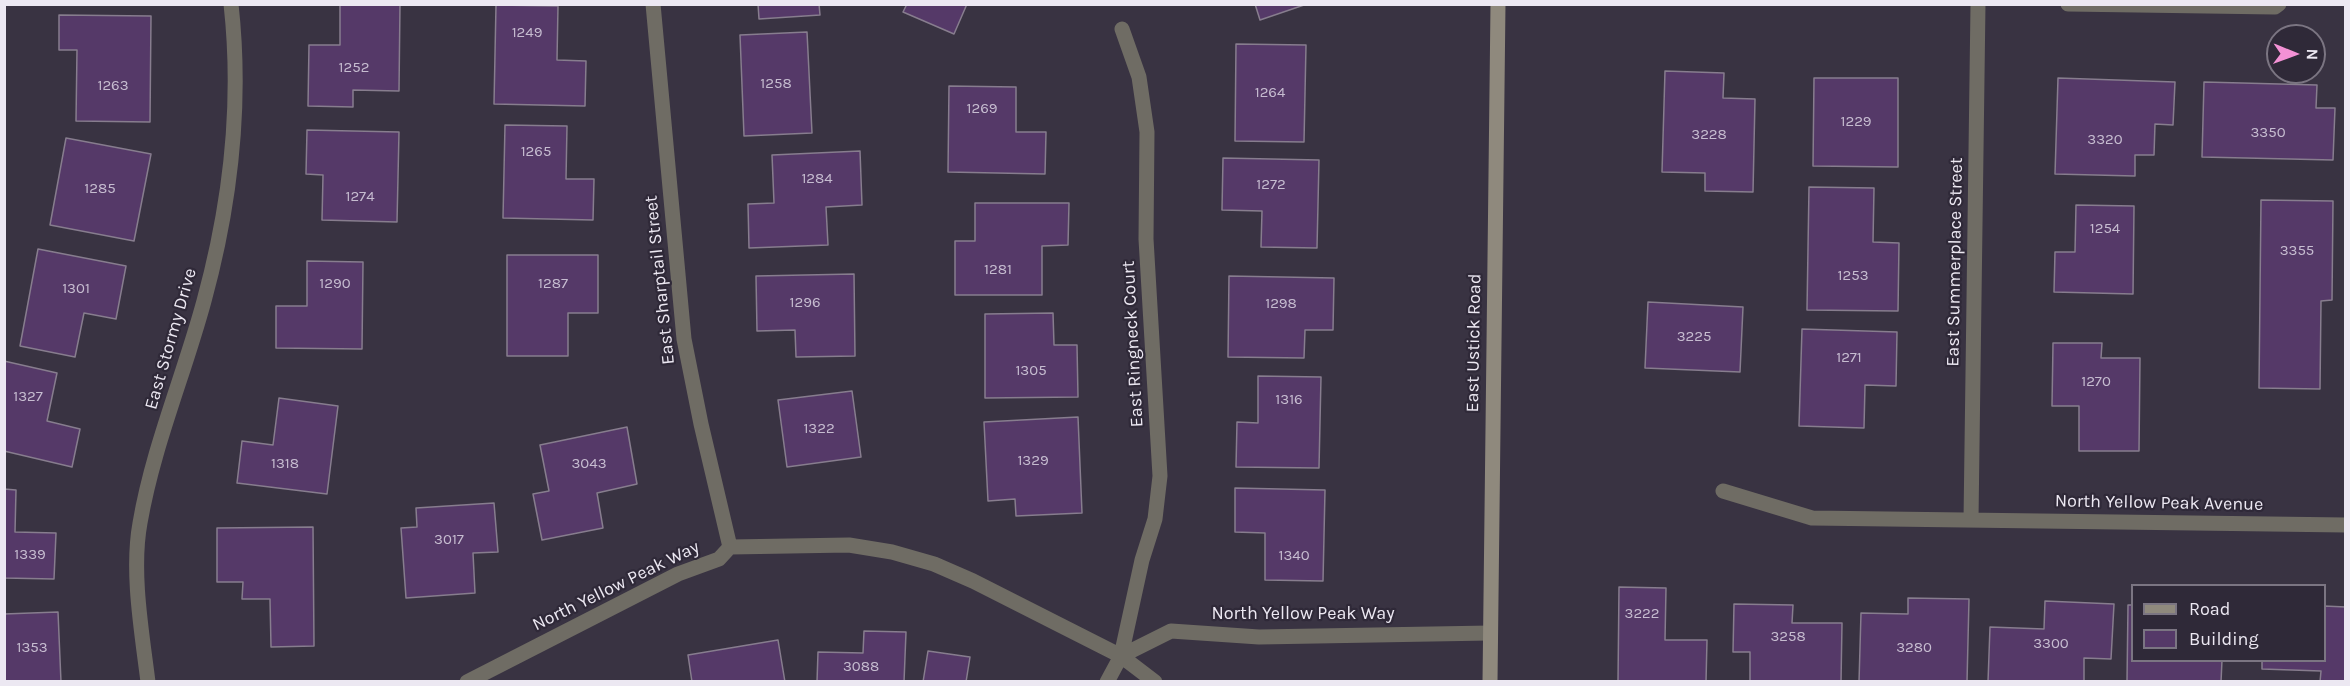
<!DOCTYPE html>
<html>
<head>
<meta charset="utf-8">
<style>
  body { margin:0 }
  #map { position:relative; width:2350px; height:686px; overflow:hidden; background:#393342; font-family:Karla,sans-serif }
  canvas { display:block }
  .frame { position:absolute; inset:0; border:6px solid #ece8f2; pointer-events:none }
  .legend { position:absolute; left:2131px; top:584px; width:195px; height:78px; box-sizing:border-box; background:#2f2938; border:2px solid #7b7582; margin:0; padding:8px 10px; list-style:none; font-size:18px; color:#ece8f2 }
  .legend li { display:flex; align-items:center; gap:12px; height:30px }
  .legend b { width:30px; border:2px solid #7b7582 }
  .north { position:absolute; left:2266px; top:24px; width:60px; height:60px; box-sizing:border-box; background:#2f2938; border:2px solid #7b7582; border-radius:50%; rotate:91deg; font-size:16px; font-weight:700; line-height:24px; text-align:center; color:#ece8f2 }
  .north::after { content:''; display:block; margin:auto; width:21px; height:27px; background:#f391d5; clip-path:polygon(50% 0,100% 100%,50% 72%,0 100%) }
</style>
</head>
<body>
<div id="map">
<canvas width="2350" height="686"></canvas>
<div class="frame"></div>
<ul class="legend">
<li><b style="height:8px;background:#8f897d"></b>Road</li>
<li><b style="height:16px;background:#553968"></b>Building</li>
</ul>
<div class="north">N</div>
</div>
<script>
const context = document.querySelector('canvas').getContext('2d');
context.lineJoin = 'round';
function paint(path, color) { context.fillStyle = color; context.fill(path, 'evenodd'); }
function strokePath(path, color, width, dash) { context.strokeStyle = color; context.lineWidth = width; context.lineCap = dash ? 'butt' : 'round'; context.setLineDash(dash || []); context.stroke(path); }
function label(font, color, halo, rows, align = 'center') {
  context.font = font + ' Karla,sans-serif'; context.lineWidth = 4.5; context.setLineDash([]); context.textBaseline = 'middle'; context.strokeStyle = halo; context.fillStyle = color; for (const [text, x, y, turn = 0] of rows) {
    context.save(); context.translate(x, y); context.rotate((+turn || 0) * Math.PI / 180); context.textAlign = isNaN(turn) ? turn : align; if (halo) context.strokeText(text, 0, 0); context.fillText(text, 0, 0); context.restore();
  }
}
const building = new Path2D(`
  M340 4H400L399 91 353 90V107L308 106 309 45H340Z
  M758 4H819L820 15 759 19Z
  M907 4H967L954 34 903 12Z
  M1255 4H1307L1260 20Z
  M496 5 558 6 557 60 586 61 585 106 494 104Z
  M59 15 151 16 150 122 76 121 77 50H59Z
  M807 32 812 133 744 136 740 35Z
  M1236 44 1306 45 1304 142 1235 141Z
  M1665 71 1724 73 1723 98 1755 99 1753 192 1705 191V173L1662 172Z
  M1814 78H1898V167L1813 166Z
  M2058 78 2175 82 2173 125 2155 124 2154 155H2135V176L2055 174Z
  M2204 82 2317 85 2316 108H2335L2333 160 2202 157Z
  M949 86 1016 87V132H1046L1045 174 948 172Z
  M505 125 567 126 566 179H594L593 220 503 218Z
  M307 130 399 132 397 222 322 220 323 175 306 174Z
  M66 138 151 154 134 241 50 225Z
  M860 151 862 205 826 207 828 245 749 248 748 204 774 203 772 155Z
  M1223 158 1319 160 1317 248 1261 247 1262 211 1222 210Z
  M1809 187 1874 188 1873 242 1899 243 1898 311 1807 310Z
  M2261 200 2333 201 2332 300 2321 301 2320 389 2259 388Z
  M975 203H1069L1068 245 1042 246V295H955V241H975Z
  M2076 205 2134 206 2133 294 2054 292 2055 252H2075Z
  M38 249 126 266 116 319 84 313 75 357 20 346Z
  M507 255H598V313H568V356H507Z
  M307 261 363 262 362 349 276 348V306H307Z
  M854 274 855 356 796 357 795 330 757 331 756 276Z
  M1229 276 1334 278 1333 330H1305L1304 358 1228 357Z
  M1648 302 1743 307 1740 372 1645 368Z
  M1053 313 1054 345H1077L1078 397 985 398V314Z
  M1802 329 1897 332 1896 386 1865 385 1864 428 1799 426Z
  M2053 343H2102L2101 358H2140L2139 451H2079V406H2052Z
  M4 361 57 373 47 421 80 429 72 467 4 451Z
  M1258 376 1321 377 1319 468 1236 467 1237 422 1258 423Z
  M852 391 861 457 787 467 778 400Z
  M279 398 338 406 327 494 237 483 242 441 273 445Z
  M1078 417 1082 513 1016 516 1015 499 988 501 984 422Z
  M627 427 637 484 597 493 603 528 542 540 533 494 549 491 540 445Z
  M1235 488 1325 490 1323 581 1265 580V533L1235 532Z
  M4 489 16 490 15 532 56 533 54 579 4 578Z
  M494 503 498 552 473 553 475 593 406 598 401 528 417 527 416 508Z
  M313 527 314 646 271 647 270 599H242L243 582H217V528Z
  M1619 587 1666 588 1665 640H1707L1706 682H1618Z
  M1908 598 1969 599 1967 682H1859L1861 613 1908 614Z
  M2045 601 2114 604 2111 659 2084 658V682H1988L1990 627 2044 629Z
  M1734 604 1793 605 1792 623H1842L1841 682H1750V652H1733Z
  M2128 605H2132V660H2222L2221 682H2127Z
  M2324 606 2346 607V682H2320L2321 671 2262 669V660H2324Z
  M58 612 61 682H4V614Z
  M864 631 906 632 904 682H817L818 652 863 653Z
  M778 640 785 682H692L688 655Z
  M928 651 970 657 966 682H923Z`);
const minor = new Path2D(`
  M653 4 684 339 701 424 730 547
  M2068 4 2275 7 2279 4
  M1723 491 1812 518 2346 525
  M1971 520 1978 4
  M148 682C142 633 131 572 140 523 153 447 184 375 204 301 230 206 242 103 231 4
  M467 682 678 574 719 559 730 547 849 545 892 552 934 564 973 581 1121 656
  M1107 682 1121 656 1142 560 1155 519 1160 476 1146 239 1147 132 1139 77 1122 29
  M1155 682 1121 656 1171 631 1259 637 1490 633`);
const secondary = new Path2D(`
  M1490 682 1498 4`);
const numberNames = [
  ["1249",527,33],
  ["1252",354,68],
  ["1258",776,84],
  ["1263",113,86],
  ["1264",1270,93],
  ["1269",982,109],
  ["1229",1856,122],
  ["3350",2268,133],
  ["3228",1709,135],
  ["3320",2105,140],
  ["1265",536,152],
  ["1284",817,179],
  ["1272",1271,185],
  ["1285",100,189],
  ["1274",360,197],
  ["1254",2105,229],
  ["3355",2297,251],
  ["1281",998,270],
  ["1253",1853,276],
  ["1290",335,284],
  ["1287",553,284],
  ["1301",76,289],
  ["1296",805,303],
  ["1298",1281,304],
  ["3225",1694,337],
  ["1271",1849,358],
  ["1305",1031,371],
  ["1270",2096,382],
  ["1327",28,397],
  ["1316",1289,400],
  ["1322",819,429],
  ["1329",1033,461],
  ["1318",285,464],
  ["3043",589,464],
  ["3017",449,540],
  ["1339",30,555],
  ["1340",1294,556],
  ["3222",1642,614],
  ["3258",1788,637],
  ["3300",2051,644],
  ["1353",32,648],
  ["3280",1914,648],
  ["3088",861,667]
];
const streetNames = [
  ["East Summerplace Street",1955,262,-89],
  ["East Sharptail Street",660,280,-96],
  ["East Stormy Drive",171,339,-74],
  ["East Ustick Road",1474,343,-89],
  ["East Ringneck Court",1133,344,-93],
  ["North Yellow Peak Avenue",2159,503,1],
  ["North Yellow Peak Way",616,586,-26],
  ["North Yellow Peak Way",1303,614]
];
paint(building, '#553968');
strokePath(building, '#877d8e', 1.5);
strokePath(minor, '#6f6c64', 15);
strokePath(secondary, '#8f897d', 15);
label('15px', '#c6bcd0', null, numberNames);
label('18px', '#ece8f2', '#2f2938', streetNames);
</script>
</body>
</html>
